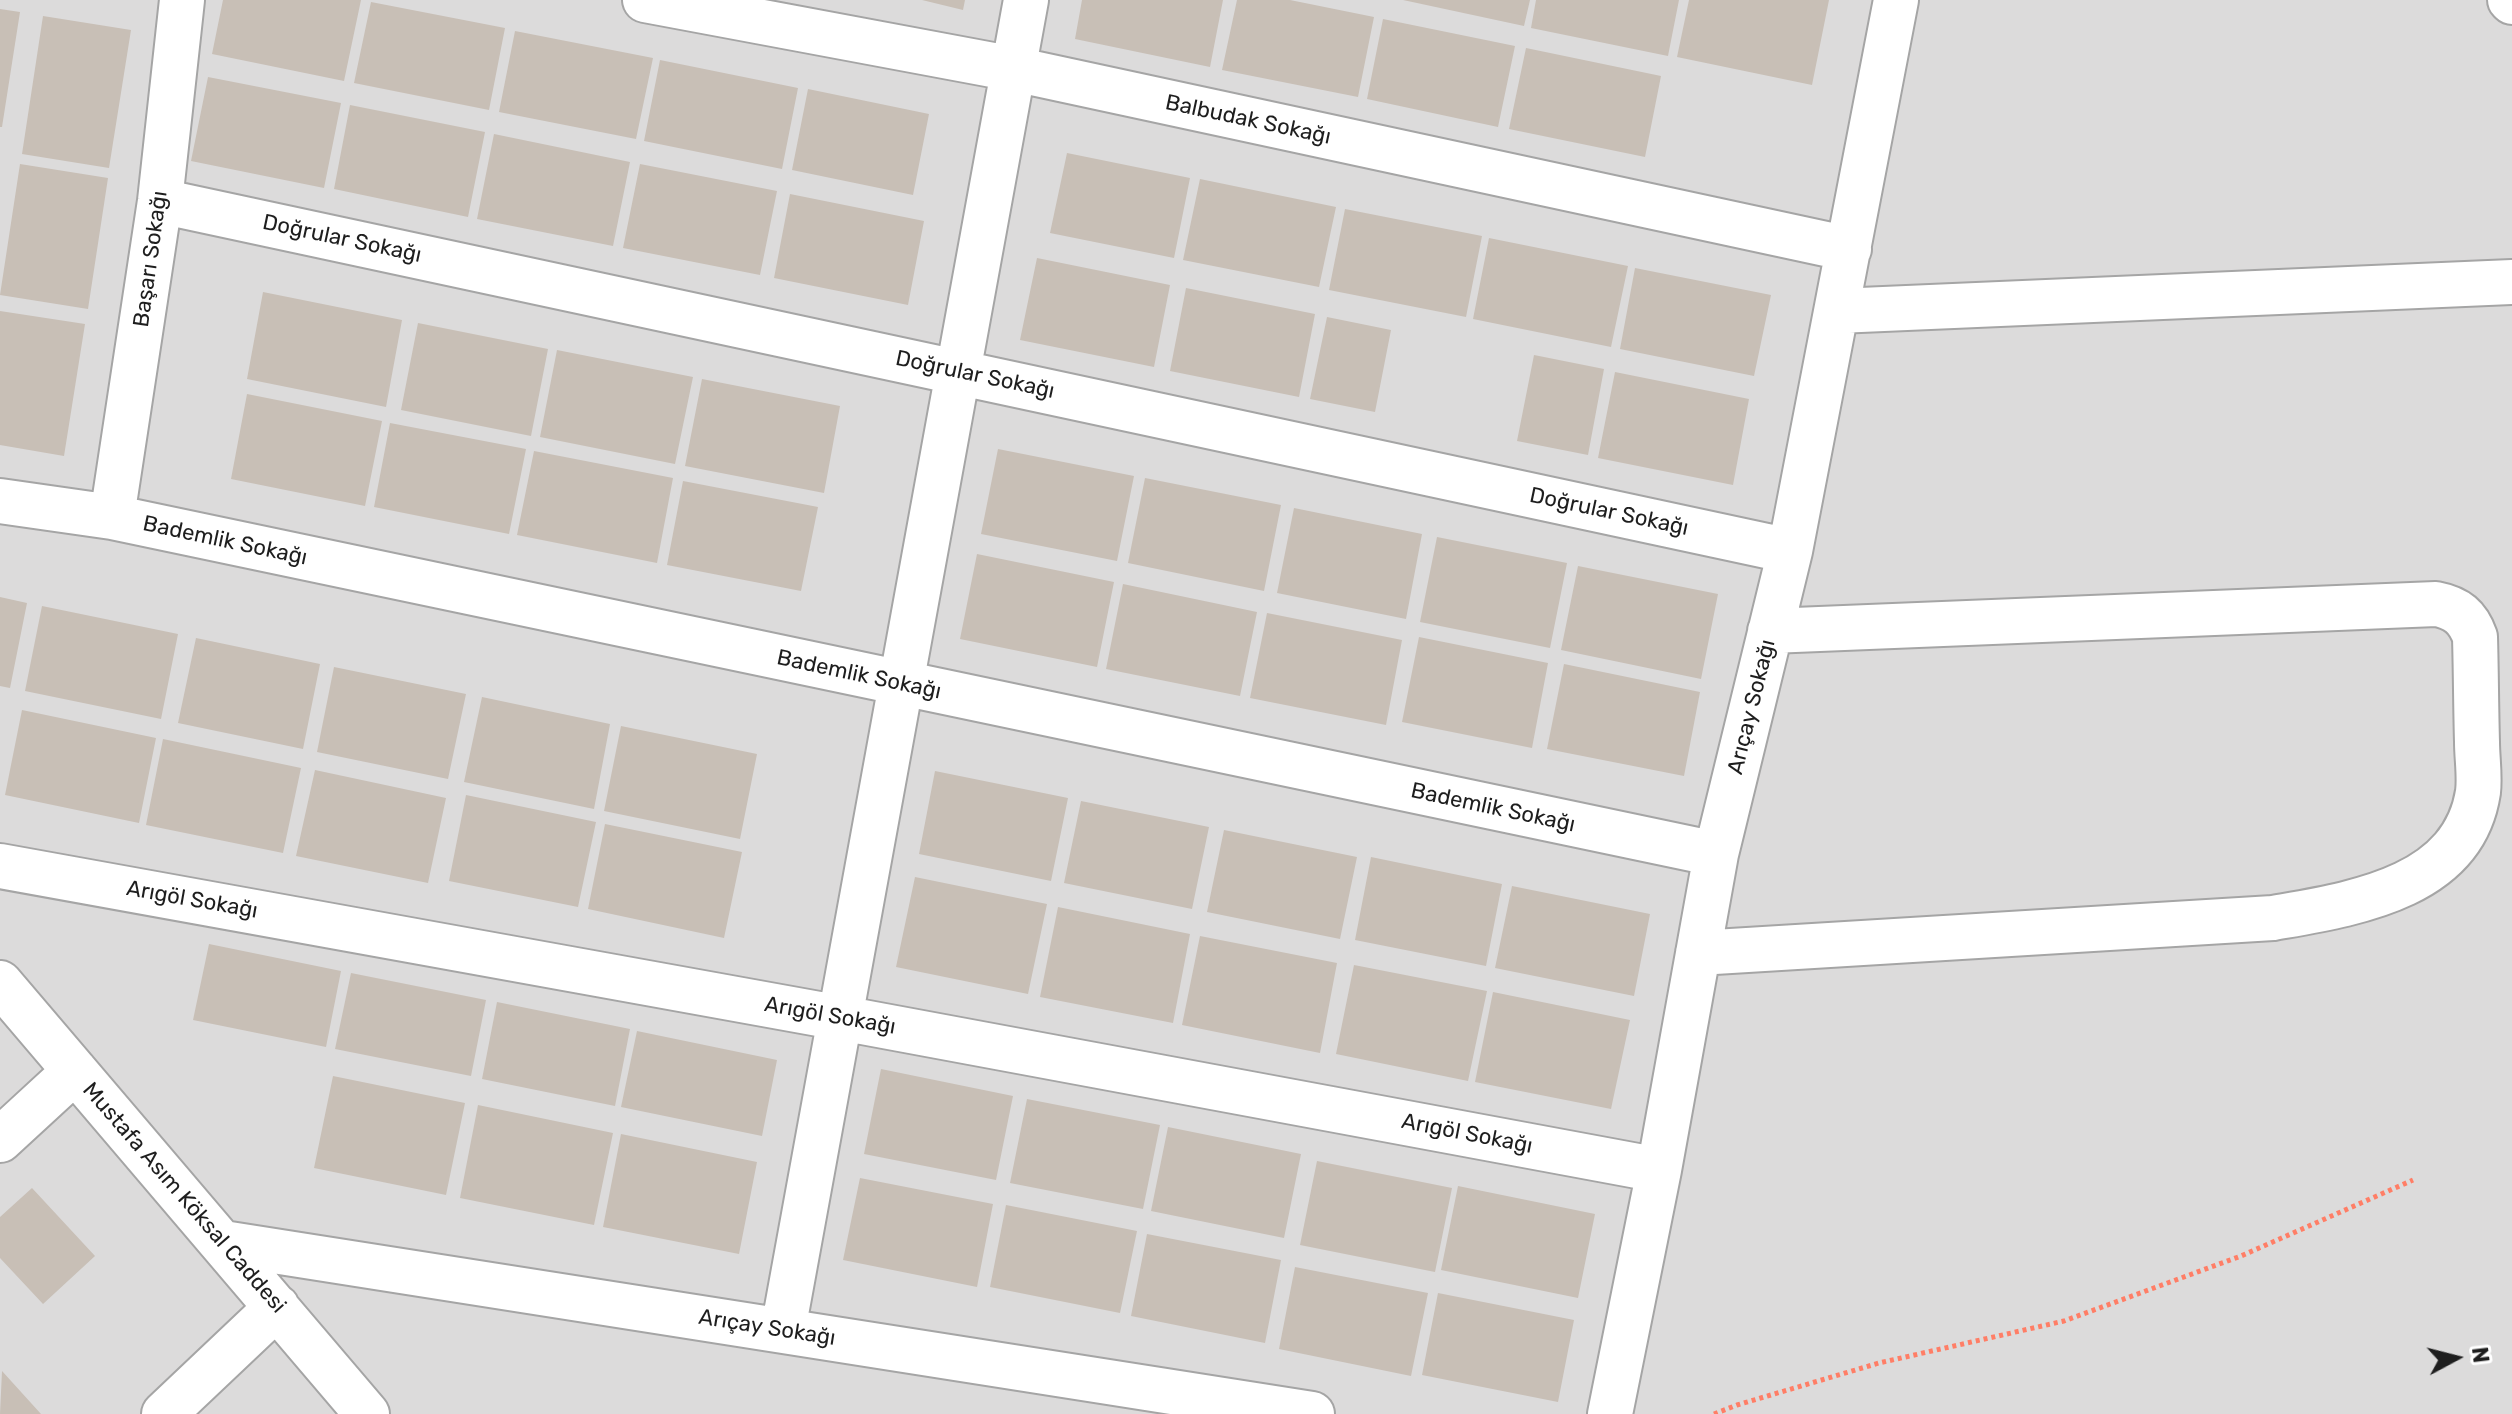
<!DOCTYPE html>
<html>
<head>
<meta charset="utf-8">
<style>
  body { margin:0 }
  #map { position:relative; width:2512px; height:1414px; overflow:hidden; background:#f0ede4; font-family:Rubik,sans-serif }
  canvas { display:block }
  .north { position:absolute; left:2416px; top:1318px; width:80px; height:80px; -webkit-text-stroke:6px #fff; paint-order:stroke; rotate:83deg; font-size:22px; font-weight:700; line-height:32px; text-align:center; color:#1e1e1e }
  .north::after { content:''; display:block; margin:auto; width:28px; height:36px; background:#1e1e1e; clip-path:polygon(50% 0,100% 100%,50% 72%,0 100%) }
</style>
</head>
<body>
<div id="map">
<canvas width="2512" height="1414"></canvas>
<div class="north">N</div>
</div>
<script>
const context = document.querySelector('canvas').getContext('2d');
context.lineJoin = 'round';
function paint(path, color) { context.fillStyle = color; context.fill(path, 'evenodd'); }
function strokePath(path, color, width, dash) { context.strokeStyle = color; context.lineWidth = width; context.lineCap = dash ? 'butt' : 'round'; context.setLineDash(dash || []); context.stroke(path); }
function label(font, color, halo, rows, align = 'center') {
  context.font = font + ' Rubik,sans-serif'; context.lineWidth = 8; context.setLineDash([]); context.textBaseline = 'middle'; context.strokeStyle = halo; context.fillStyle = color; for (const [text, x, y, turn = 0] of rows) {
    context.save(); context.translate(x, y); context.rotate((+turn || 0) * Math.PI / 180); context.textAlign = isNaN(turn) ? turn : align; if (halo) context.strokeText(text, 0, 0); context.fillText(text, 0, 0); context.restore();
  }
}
const residential = new Path2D(`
  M0 0H2512V1414H0Z`);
const building = new Path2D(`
  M223 0H361L344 81 212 54Z
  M922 0H965L963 10Z
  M1082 0H1223L1210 67 1075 39Z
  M1237 0H1290L1374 17 1358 97 1222 70Z
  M1403 0H1530L1524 26Z
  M1536 0H1679L1668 56 1531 28Z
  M1689 0H1829L1812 85 1677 57Z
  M371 2 505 28 489 110 354 83Z
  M0 9 20 12 2 127H0Z
  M43 16 131 30 109 168 22 154Z
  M1383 19 1515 46 1498 127 1367 99Z
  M515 31 653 58 636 139 499 112Z
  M1526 48 1661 76 1645 157 1509 129Z
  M660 60 798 88 782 169 644 141Z
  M208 77 341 103 324 188 191 161Z
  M808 89 929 114 913 195 792 170Z
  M350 105 485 132 468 217 334 189Z
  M494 134 630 162 613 246 477 219Z
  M1067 153 1190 178 1174 258 1050 233Z
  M20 164 108 178 88 309 0 295Z
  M640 164 777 191 760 275 623 248Z
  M1200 179 1336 207 1319 287 1183 260Z
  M790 194 924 221 908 305 774 278Z
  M1345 209 1482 236 1466 317 1329 290Z
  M1489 238 1628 266 1611 347 1473 319Z
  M1037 258 1170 285 1154 367 1020 340Z
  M1635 268 1771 295 1754 376 1620 349Z
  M1186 288 1315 314 1299 397 1170 371Z
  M263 292 402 320 386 407 247 379Z
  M0 311 85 324 64 456 0 445Z
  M1327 317 1391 330 1375 412 1310 399Z
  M418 323 548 349 531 436 401 410Z
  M557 350 693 377 675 464 540 437Z
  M1534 355 1604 369 1588 455 1517 441Z
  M1615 372 1749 399 1733 485 1598 458Z
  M702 379 840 406 824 493 685 466Z
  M247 394 382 421 365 506 231 479Z
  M390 423 526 449 509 534 374 507Z
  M998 449 1134 476 1117 561 981 534Z
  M534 451 673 478 657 563 517 535Z
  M1145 478 1281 505 1264 591 1128 563Z
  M683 481 818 507 801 591 667 565Z
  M1294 508 1422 534 1406 619 1277 593Z
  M1437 537 1567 563 1550 648 1420 622Z
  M977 554 1114 582 1097 667 960 639Z
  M1578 566 1718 594 1701 679 1561 650Z
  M1123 584 1257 612 1240 696 1106 669Z
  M0 597 27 603 10 688 0 686Z
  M42 606 178 634 161 719 25 691Z
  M1267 613 1402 640 1386 725 1250 698Z
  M1419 637 1548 663 1532 748 1402 722Z
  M196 638 320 664 303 749 178 723Z
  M1564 664 1700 692 1684 776 1547 749Z
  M334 667 466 694 448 779 317 752Z
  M482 697 610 724 594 809 464 782Z
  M22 710 156 738 139 823 5 795Z
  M621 726 757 754 740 839 604 811Z
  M163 739 301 768 283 853 146 825Z
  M315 770 446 798 428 883 296 856Z
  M935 771 1068 798 1051 881 919 854Z
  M466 795 596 822 578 907 449 881Z
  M1081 801 1209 827 1192 909 1064 883Z
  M605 824 742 852 724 938 588 909Z
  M1224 830 1357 857 1340 939 1207 912Z
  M1371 857 1502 884 1486 966 1355 940Z
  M915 877 1047 904 1028 994 896 967Z
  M1512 886 1650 914 1634 996 1495 968Z
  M1058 907 1190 934 1173 1023 1040 997Z
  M1200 936 1337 963 1320 1053 1182 1025Z
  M209 944 341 971 326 1047 193 1020Z
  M1354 965 1487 991 1468 1081 1336 1054Z
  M351 973 486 1000 471 1076 335 1049Z
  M1493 992 1630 1020 1611 1109 1475 1082Z
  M497 1002 630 1029 615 1106 482 1079Z
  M637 1031 777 1060 762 1136 621 1107Z
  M881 1069 1013 1096 996 1180 864 1154Z
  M333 1076 465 1103 446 1195 314 1168Z
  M1027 1099 1160 1125 1143 1209 1010 1183Z
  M478 1105 613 1133 594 1225 460 1198Z
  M1168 1127 1301 1154 1284 1238 1151 1211Z
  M621 1134 757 1162 739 1254 603 1227Z
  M1317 1161 1452 1188 1435 1272 1300 1245Z
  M860 1178 993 1204 977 1287 843 1260Z
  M1458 1186 1595 1214 1578 1298 1441 1270Z
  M32 1188 95 1256 43 1304 0 1258V1217Z
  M1006 1205 1137 1231 1120 1313 990 1287Z
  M1147 1234 1281 1260 1265 1343 1131 1316Z
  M1295 1267 1428 1293 1411 1376 1279 1349Z
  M1438 1293 1574 1320 1558 1402 1422 1375Z
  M2 1371 41 1414H0Z`);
const path = new Path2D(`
  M1714 1414 1737 1405 1879 1363 2064 1321 2241 1256 2413 1180`);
const minor = new Path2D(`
  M645 0 1014 69 1849 249
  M2510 0 2512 2
  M160 201 1790 551
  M1837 311 2512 282
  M0 501 112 517 1716 854
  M112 517 160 201 182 0
  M0 866 841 1018 1659 1170
  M1698 953 2273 918C2352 904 2463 889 2478 792 2480 776 2477 758 2477 742 2476 707 2476 672 2475 637 2468 617 2457 608 2436 604L1770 631
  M0 983 367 1414
  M0 1140 75 1071
  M223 1243 1312 1414
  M783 1330 1026 0
  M164 1414 277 1307
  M1610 1414 1659 1170 1716 854 1790 551 1896 0`);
const streetNames = [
  ["Balbudak Sokağı",1248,120,12],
  ["Doğrular Sokağı",342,239,12],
  ["Başarı Sokağı",151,259,-82],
  ["Doğrular Sokağı",975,375,12],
  ["Doğrular Sokağı",1609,512,12],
  ["Bademlik Sokağı",225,541,12],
  ["Bademlik Sokağı",859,675,12],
  ["Arıçay Sokağı",1752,707,-76],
  ["Bademlik Sokağı",1493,808,12],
  ["Arıgöl Sokağı",192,900,10],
  ["Arıgöl Sokağı",830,1016,10],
  ["Arıgöl Sokağı",1467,1134,11],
  ["Mustafa Asım Köksal Caddesi",184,1198,49],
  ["Arıçay Sokağı",767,1328,9]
];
paint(residential, '#dcdbdb');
paint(building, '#c8bfb6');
strokePath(minor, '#a5a5a5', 48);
strokePath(path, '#ff7e66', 5, [4, 4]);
strokePath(minor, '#fff', 44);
label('22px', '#1e1e1e', '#fff', streetNames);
</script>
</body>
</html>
